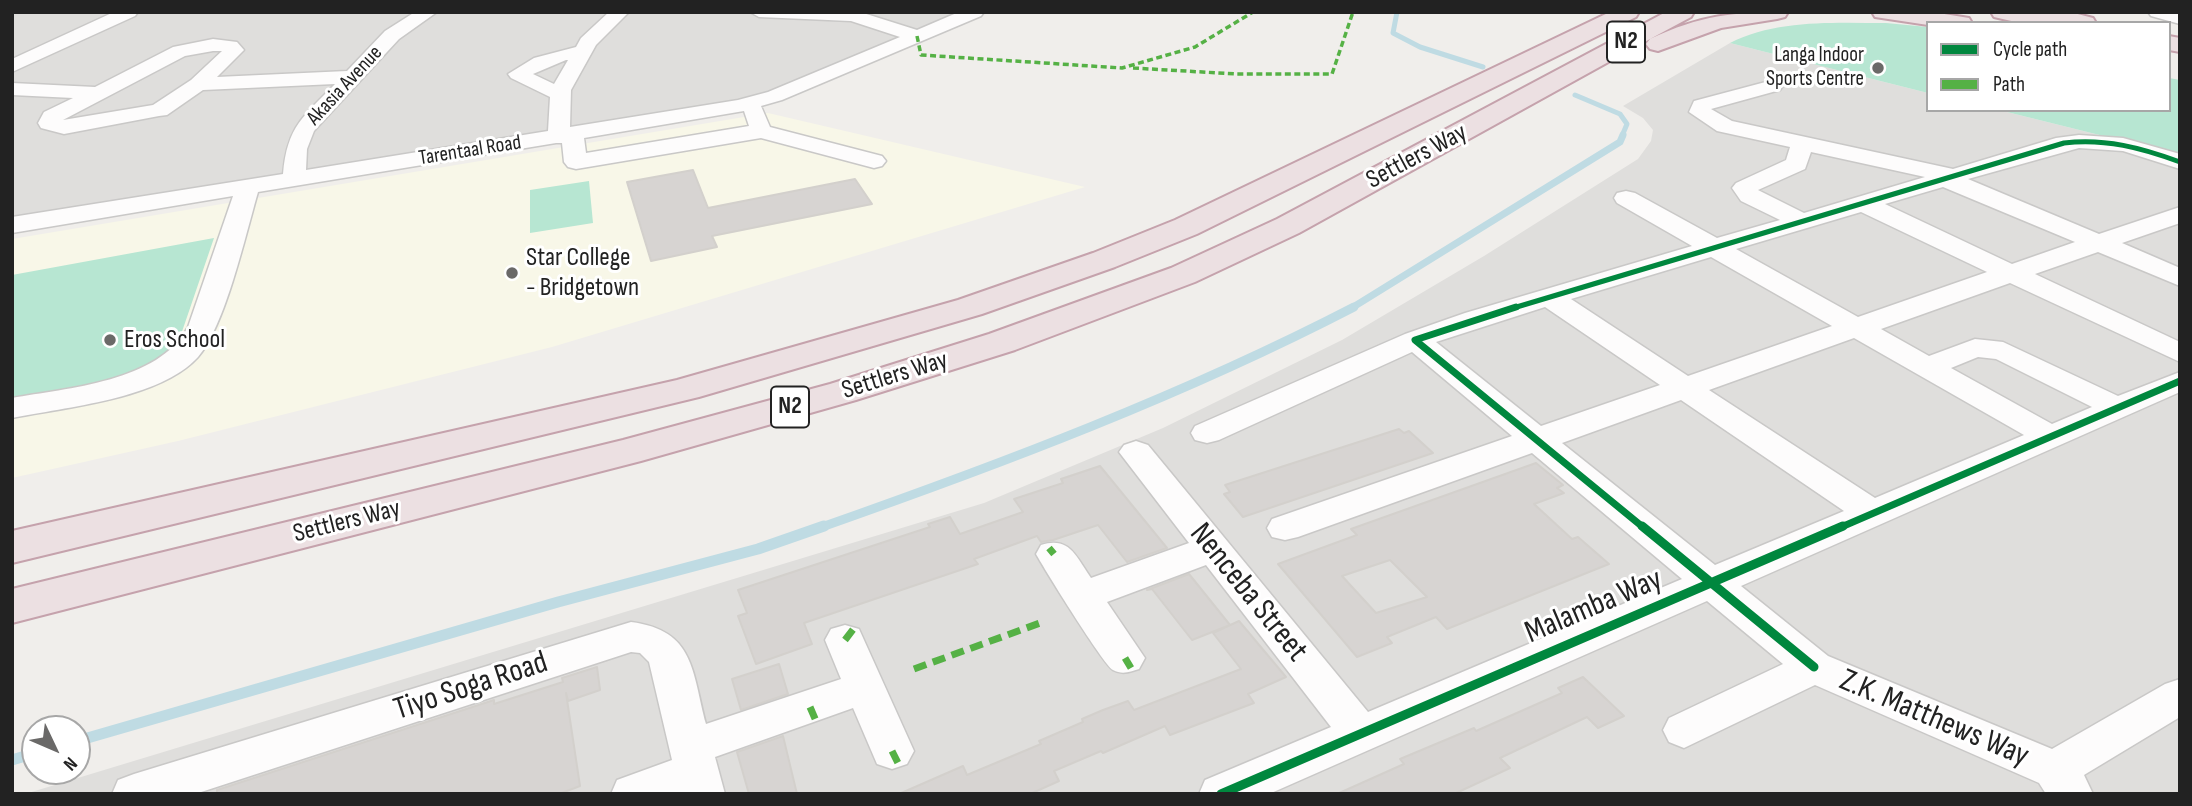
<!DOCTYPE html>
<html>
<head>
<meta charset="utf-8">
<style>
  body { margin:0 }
  #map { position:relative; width:2192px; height:806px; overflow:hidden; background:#f0eeeb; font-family:"Sofia Sans Condensed",sans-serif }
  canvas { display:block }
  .frame { position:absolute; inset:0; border:14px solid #222; pointer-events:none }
  .legend { position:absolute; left:1926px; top:21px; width:245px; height:91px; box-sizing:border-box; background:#fff; border:2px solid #a7a7a7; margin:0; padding:9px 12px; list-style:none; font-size:21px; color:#222 }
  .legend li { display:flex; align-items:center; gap:14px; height:35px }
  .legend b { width:35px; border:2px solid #a7a7a7 }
  .north { position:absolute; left:21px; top:715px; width:70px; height:70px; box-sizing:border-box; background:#fff; border:2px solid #a7a7a7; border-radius:50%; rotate:134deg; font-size:19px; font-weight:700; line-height:28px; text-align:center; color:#222 }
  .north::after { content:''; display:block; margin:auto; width:24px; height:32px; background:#6a6968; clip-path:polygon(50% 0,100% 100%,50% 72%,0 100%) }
</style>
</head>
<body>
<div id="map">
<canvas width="2192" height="806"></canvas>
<div class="frame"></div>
<ul class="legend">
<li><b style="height:9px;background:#00873e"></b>Cycle path</li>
<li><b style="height:9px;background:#55b145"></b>Path</li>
</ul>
<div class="north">N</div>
</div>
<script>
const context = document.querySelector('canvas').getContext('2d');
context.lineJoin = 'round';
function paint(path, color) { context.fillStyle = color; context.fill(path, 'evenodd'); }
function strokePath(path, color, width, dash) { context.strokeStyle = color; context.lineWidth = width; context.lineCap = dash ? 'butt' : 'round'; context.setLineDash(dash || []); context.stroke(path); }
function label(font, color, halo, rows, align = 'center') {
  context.font = font + ' "Sofia Sans Condensed",sans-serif'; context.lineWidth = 6; context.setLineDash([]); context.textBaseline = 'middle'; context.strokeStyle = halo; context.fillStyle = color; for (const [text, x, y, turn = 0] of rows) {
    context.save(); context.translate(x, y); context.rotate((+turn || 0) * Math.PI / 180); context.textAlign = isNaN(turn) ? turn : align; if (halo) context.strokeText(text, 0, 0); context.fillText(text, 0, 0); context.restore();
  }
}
const residential = new Path2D(`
  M12 12H975L775 96 12 225Z
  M1730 43 1928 93V110H1999L2180 155V794H25L984 503 1163 428 1342 340 1484 256 1638 159 1651 141 1653 130 1643 118 1623 106Z`);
const education = new Path2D(`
  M768 113 1085 187 552 347 178 441 12 478V239Z`);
const pitch = new Path2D(`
  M1886 23 1928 27V93L1730 43C1777 19 1835 23 1886 23Z
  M2169 78 2180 80V155L1999 110H2169Z
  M589 181 593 223 530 233V190Z
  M214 238 174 355 126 377 12 401V275Z`);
const streamFar3 = new Path2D(`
  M1397 12 1393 33 1420 47 1483 67
  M1575 95 1620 114 1627 124 1622 136`);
const streamFar2 = new Path2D(`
  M1350 309 1620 142 1623 135`);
const streamFar1 = new Path2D(`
  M819 528C1001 464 1182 396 1354 307`);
const stream = new Path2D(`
  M77 741 558 602 758 549 824 526
  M12 760 35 753`);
const building = new Path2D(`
  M693 170 708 208 855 179 872 204 712 236 717 247 651 261 627 182Z
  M1399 429 1404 433 1409 431 1433 453 1243 517 1224 494 1230 492 1225 485Z
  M1536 463 1563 485 1557 488 1564 493 1534 504 1572 539 1578 537 1609 564 1447 629 1436 617 1387 637 1392 643 1357 657 1278 564 1357 535 1351 529ZM1390 560 1427 597 1376 613 1342 576Z
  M1100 466 1167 548 1127 562 1098 525 1053 540 1041 542 1037 536 974 559 978 564 804 623 812 644 756 664 738 616 747 613 738 590 930 527 928 524 950 517 960 534 1023 512 1014 499 1063 483 1061 479Z
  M1189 574 1230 625 1192 640 1152 589 1147 590Z
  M1239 621 1286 677 1248 694 1254 703 1170 735 1165 726 1103 753 1101 751 1054 771 1059 781 1030 794H899L963 766 967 775 1041 744 1039 741 1083 722 1082 719 1103 710 1128 701 1134 710 1241 669 1213 633Z
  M779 664 788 694 741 710 732 679Z
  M597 667 600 690 568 701 566 693 580 786 559 794H217V790L494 700V704L563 682 562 678Z
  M1583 677 1624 716 1598 728 1587 717 1500 758 1510 768 1454 794H1337L1404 764 1400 759 1474 728 1476 731 1562 693 1558 688Z
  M783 736 797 794H749L737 752Z`);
const minor = new Path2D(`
  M114 12H138L135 16 12 72V59Z
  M415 12H437L399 39 314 131 307 149 306 170 548 131 550 97 511 78 508 74 534 58 576 47 581 38 609 12H629L596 45 571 90 570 127 738 100 768 92 900 37 851 21 759 17 750 12H860L917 30 959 12H984L981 16 782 100 761 106 770 127 882 156 886 161 882 166 874 168 761 138 576 169 568 167 564 162 562 143H556L258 192C246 233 225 327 198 357 160 399 66 407 12 418V398C67 388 159 382 188 327L233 196 12 233V217L283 174C287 126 304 116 335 84L203 90 167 115 159 116 64 134 41 128 38 123 44 112 73 98 12 95V83L95 87 173 47 213 39 237 42 244 50 217 77 347 71 385 31ZM213 51H222L191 80 153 105 63 120 185 56ZM566 60H568L554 84 533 74ZM744 111 749 126 586 153 584 138Z
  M2148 12 2180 13V24L2151 16Z
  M1773 80 1780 82 1783 86 1780 90 1711 109 1732 121 1953 169 2056 138 2079 135 2123 138 2180 154V169L2123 151 2079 148 1968 179 2099 234 2180 207V223L2122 243 2180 268V286L2098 252 2035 274 2180 342V362L2010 283 1881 329 1929 356 1975 339 2003 342 2118 396 2180 372V392L1741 586 1828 656 2052 749 2165 684 2180 679V717L2084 775 2093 794H2046L2039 783 1815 685 1684 748 1669 742 1663 730 1669 718 1783 664 1707 601 1269 794H1199L1205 780 1331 727 1206 565 1107 602 1145 658 1139 669C1130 672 1122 675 1113 670 1103 664 1045 570 1036 554L1041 545C1070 536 1076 557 1091 578L1189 543 1119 452 1124 445 1136 441 1148 445 1368 712 1682 579 1532 453 1298 537 1285 540 1272 537 1267 528 1272 519 1512 436 1412 352 1219 440 1207 443 1195 440 1191 433 1195 426 1405 334 1465 313 1692 246 1617 203 1614 198 1617 193 1626 191 1635 193 1717 238 1780 220 1741 201 1732 188 1736 183 1786 160 1790 147 1717 131 1689 112 1694 101ZM1811 152 1925 177 1804 213 1758 190 1805 169ZM1943 187 2075 242 2012 264 1885 204ZM1861 212 1987 272 1858 317 1736 249ZM1711 257 1832 326 1688 376 1571 299ZM1545 307 1660 385 1541 426 1436 342ZM1854 338 2024 435 1875 498 1709 390ZM1978 357 1996 359 2092 407 2052 424 1951 368ZM1681 400 1844 511 1715 565 1562 443Z
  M631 622C695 630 692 672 706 724L841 679 825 640 831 629 845 625 859 629 914 751 907 764 892 769 877 764 853 708 715 757 725 794H611L617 780 672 760 649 662 640 653 631 652 195 794H112L118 780 134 774Z`);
const highway = new Path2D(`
  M1610 12H1639L1636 17 1197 234 1115 267 982 314 699 397 12 563V531L677 380 958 300 1093 253 1175 220Z
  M1666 12H1694L1691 17 1650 39C1701 15 1733 12 1788 12L1785 17 1777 19 1721 28 1658 51 1650 49 1646 44 1650 39 1299 233 1195 282 1015 350 856 400 641 461 12 623V589L623 440 830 384 989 334 1171 268 1277 219Z
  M1872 12H1932L1969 18 1972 23H1928V25L1875 17Z
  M1991 12H2070L2093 18 2096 23H2020L1994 17Z
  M2169 36 2180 38V52L2169 50Z`);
const quietFar1 = new Path2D(`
  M917 36 921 55 1122 68 1195 47 1253 12
  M1133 68 1237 74H1332L1353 12`);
const quiet = new Path2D(`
  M1049 548 1054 554
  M845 640 855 627
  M1125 658 1131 668
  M914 669 1040 623
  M810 707 816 721
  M892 751 899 765`);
const cyclewayFar2 = new Path2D(`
  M1510 309 2064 143C2105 138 2142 148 2180 162`);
const cyclewayFar1 = new Path2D(`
  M1516 307 1415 340 1644 528
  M1839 528 2180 381`);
const cycleway = new Path2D(`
  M1642 526 1814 667
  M1221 794 1843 526`);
const markers = [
  [1878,68,7,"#6a6968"],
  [512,273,7,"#6a6968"],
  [110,340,7,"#6a6968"]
];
const farPoinames = [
  ["Langa Indoor",1864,56],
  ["Sports Centre",1864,80]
];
const farStreetnames = [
  ["Akasia Avenue",345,86,-47],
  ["Tarentaal Road",470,151,-9]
];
const shields = [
  [1626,42,38],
  [790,407,38]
];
const shieldNames = [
  ["N2",1626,42],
  ["N2",790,407]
];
const streetNames = [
  ["Settlers Way",1417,157,-28],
  ["Settlers Way",895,376,-17],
  ["Settlers Way",347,522,-14]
];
const poiNames = [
  ["Star College",526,258],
  ["- Bridgetown",526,288],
  ["Eros School",124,340]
];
const nearStreetnames = [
  ["Nenceba Street",1248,593,51],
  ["Malamba Way",1594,607,-23],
  ["Tiyo Soga Road",471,687,-18],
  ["Z.K. Matthews Way",1934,719,23]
];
paint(residential, '#dfdedc');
paint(education, '#f8f7e8');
paint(pitch, '#b7e6d2');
strokePath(streamFar3, '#bfdbe3', 5);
strokePath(streamFar2, '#bfdbe3', 7);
strokePath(streamFar1, '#bfdbe3', 9);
strokePath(stream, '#bfdbe3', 11);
paint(building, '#d7d4d2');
strokePath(building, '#d3d0cc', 2);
strokePath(minor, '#c9c8c7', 3);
strokePath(highway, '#c5a2ac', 4);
paint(minor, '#fdfcfc');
paint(highway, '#ece0e2');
strokePath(quietFar1, '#55b145', 3.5, [6, 3.5]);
strokePath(quiet, '#55b145', 7, [13, 7]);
strokePath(cyclewayFar2, '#00873e', 5);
strokePath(cyclewayFar1, '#00873e', 7);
strokePath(cycleway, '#00873e', 9);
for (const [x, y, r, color] of markers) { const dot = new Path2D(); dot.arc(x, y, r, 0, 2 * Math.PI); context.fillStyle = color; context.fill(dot); strokePath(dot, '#fff', 2.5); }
label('21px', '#222', '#fff', farPoinames, 'right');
label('21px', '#222', '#fff', farStreetnames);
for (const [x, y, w] of shields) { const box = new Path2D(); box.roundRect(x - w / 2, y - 20.5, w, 41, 5); context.fillStyle = '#fff'; context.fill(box); strokePath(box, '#222', 2); }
label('bold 24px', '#222', null, shieldNames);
label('26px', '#222', '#fff', streetNames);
label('26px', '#222', '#fff', poiNames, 'left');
label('32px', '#222', '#fff', nearStreetnames);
</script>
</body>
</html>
